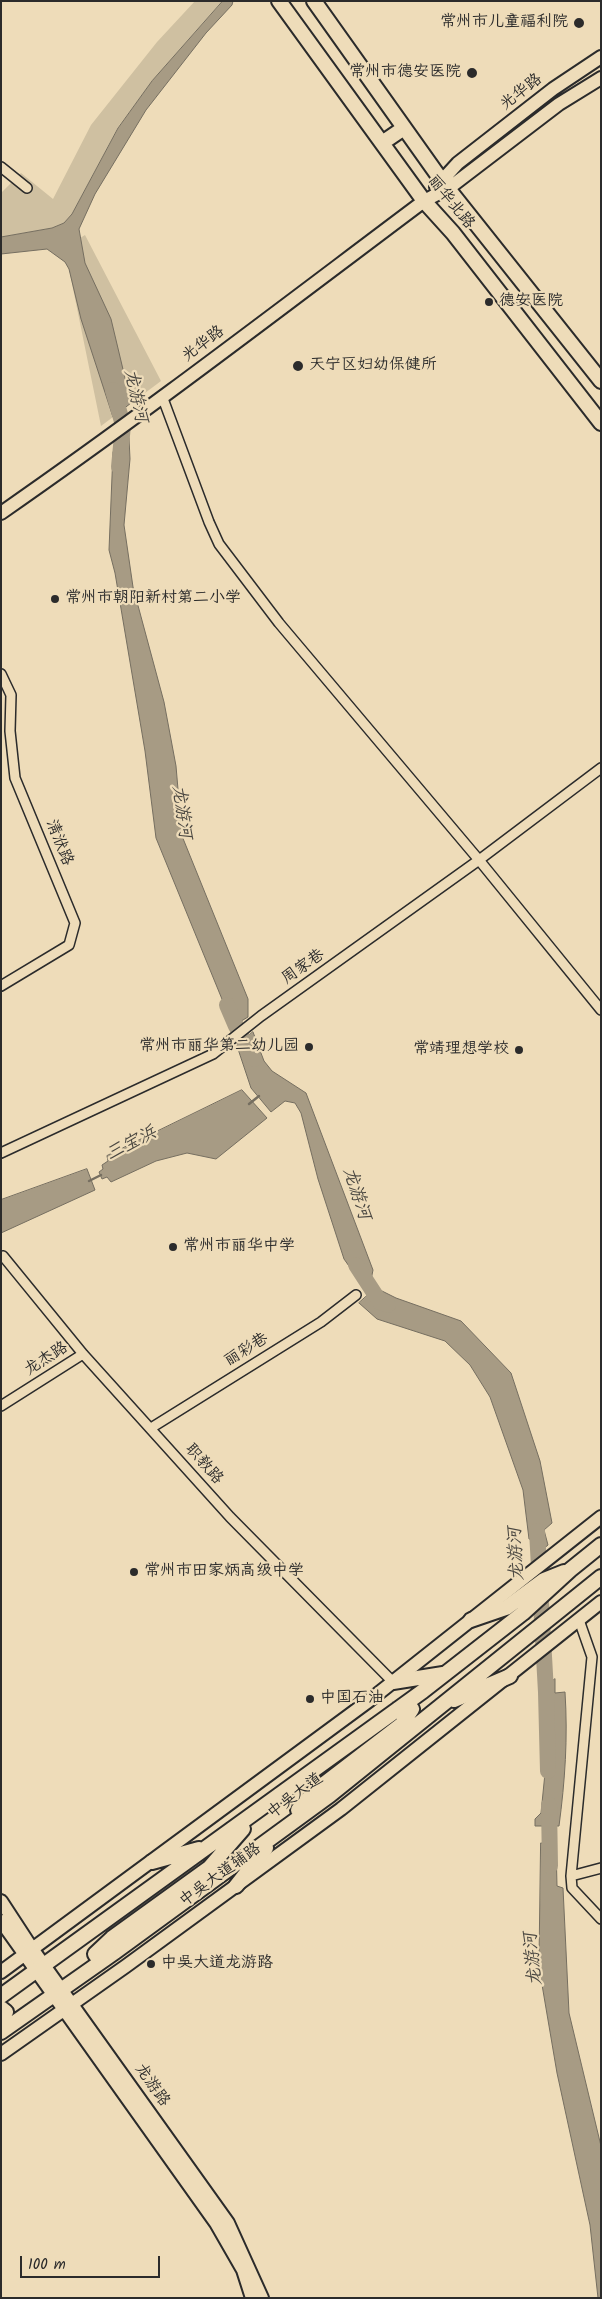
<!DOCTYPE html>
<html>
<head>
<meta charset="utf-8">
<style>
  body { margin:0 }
  #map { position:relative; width:602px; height:2299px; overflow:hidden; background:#eedcb9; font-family:Kalam,sans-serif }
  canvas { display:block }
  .frame { position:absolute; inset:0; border:2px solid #2b2b2b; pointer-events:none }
  .scale { position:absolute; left:20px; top:2256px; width:140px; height:22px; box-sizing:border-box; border:2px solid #2b2b2b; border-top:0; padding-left:6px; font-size:15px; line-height:18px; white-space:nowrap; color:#2b2b2b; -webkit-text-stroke:4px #eedcb9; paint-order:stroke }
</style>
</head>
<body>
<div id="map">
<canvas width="602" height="2299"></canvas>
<div class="frame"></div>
<div class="scale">100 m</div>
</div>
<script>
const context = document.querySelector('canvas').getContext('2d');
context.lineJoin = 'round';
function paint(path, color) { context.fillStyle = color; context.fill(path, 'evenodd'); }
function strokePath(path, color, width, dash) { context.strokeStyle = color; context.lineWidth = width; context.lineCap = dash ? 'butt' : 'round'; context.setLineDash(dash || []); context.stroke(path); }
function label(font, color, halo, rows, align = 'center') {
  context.font = font + ' Kalam,"LXGW WenKai TC",sans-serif'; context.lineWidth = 4.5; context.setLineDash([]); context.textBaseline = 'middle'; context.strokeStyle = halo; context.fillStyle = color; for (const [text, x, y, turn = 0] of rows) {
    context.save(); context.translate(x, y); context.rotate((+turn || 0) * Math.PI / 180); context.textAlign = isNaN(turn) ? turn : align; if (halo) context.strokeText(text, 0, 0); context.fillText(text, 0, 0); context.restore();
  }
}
const green = new Path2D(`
  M195 1H223L152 81 118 127 72 214 64 223 52 228 1 237V193L21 173 53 199 91 125 157 42Z
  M85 235 161 381 101 426 69 269 65 262 54 254Z`);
const water = new Path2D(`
  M223 1H233L232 5 206 33 146 110 95 194 79 229 85 263 111 319 131 403 113 417 81 319 69 269 65 262 47 249 1 254V237L52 228 64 223 72 214 118 128 152 81Z
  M129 438 130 459 124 525 133 587 164 702 176 766 182 836 248 999V1017L233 1026 156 838 145 751 115 573 109 550 113 452Z
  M253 1032 264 1061 272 1071 306 1093 373 1270 371 1280 363 1286 344 1259 318 1179 301 1113 295 1103 285 1101 271 1112 251 1088 237 1046Z
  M242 1090 267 1118 216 1159 187 1153 156 1161 111 1182 107 1177 102 1179 99 1172 103 1169 102 1165 108 1161 107 1156Z
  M87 1169 95 1190 1 1233V1200Z
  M376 1288 396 1298 461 1321 511 1373 540 1461 552 1523 544 1530 548 1545 536 1555 535 1540 529 1539 523 1490 490 1397 470 1365 445 1341 377 1319 359 1303Z
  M555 1679V1693L565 1692C568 1738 565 1781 559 1826H535V1819L541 1813 550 1723 542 1707 544 1688Z
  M541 1843 556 1844 557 1886 563 1888 569 2013 601 2146V2298H598L590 2225 557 2073 539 1967Z`);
const stream = new Path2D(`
  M249 1104 259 1096
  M89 1181 101 1175`);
const river = new Path2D(`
  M113 390 123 425 119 467
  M227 1005 236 1026 254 1059
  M356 1265 380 1302 388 1305
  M537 1531 546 1692 548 1771
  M549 1805 550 1866`);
const minor = new Path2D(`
  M1 167 27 188
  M162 396 209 522 219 544 279 623 479 860 601 1010
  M1 674 11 695 10 731 15 778 75 923 69 945 1 986
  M1 1153 213 1054 261 1016 479 860 601 768
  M3 1256 83 1354 230 1517 393 1682
  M1 1406 83 1354
  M151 1428 321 1322 356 1295
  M579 1620 592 1657 571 1876 572 1888 601 1919
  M571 1876 601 1868`);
const secondary = new Path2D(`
  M436 187 458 163 553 89 601 57
  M1 513C145 413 284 306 424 201L449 188 559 104 601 78
  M1 1901 33 1950 228 2223 262 2298
  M1 1921 216 2223 243 2270 252 2298
  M1 1972 370 1700 601 1517
  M1 2054 126 1966 341 1809 601 1602`);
const primary = new Path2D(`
  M279 1 424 201 453 233 601 423
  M314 1 442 181 601 381
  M382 143 404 128
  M471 1620 506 1608 544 1580 564 1572
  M393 1682 443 1674
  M454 1700 510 1676
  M298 1810 316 1790 402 1724 412 1709 409 1706 398 1709
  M152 1862 199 1849
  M236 1886 266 1848
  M110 1954 98 1958 95 1954 112 1938 209 1868 243 1829
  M1 1996 423 1691 523 1613 570 1570 601 1545
  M1 2008 6 2012 1 2019
  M1 2032 115 1952 330 1795 601 1577`);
const markers = [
  [579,23,6,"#2b2b2b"],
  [472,73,6,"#2b2b2b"],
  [489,302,5,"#2b2b2b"],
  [298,366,6,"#2b2b2b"],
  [55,599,5,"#2b2b2b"],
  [309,1047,5,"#2b2b2b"],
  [519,1050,5,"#2b2b2b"],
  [173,1247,5,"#2b2b2b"],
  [134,1572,5,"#2b2b2b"],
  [310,1699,5,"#2b2b2b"],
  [151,1964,5,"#2b2b2b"]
];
const poiNames = [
  ["常州市儿童福利院",568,23,"right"],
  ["常州市德安医院",461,73,"right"],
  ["德安医院",499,302],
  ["天宁区妇幼保健所",309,366],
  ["常州市朝阳新村第二小学",65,599],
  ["常州市丽华第二幼儿园",299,1047,"right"],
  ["常靖理想学校",509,1050,"right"],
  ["常州市丽华中学",183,1247],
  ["常州市田家炳高级中学",144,1572],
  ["中国石油",320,1699],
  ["中吴大道龙游路",161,1964]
];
const streetNames = [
  ["光华路",522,93,-38],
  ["丽华北路",450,203,51],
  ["光华路",204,345,-37],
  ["清洑路",58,843,68],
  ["周家巷",304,968,-35],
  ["丽彩巷",247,1351,-32],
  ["龙杰路",47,1360,-33],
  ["职教路",203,1465,48],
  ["中吴大道",296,1797,-37],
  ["中吴大道辅路",221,1876,-36],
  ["龙游路",151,2086,55]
];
const waterNames = [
  ["龙游河",134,396,77],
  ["龙游河",180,812,82],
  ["三宝浜",132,1145,-27],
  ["龙游河",355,1194,72],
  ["龙游河",518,1554,-93],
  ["龙游河",535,1959,-96]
];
paint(green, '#cfc0a1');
paint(water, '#a79b84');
strokePath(water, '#756e60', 1);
strokePath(stream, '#756e60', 2.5);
strokePath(river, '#a79b84', 16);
strokePath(minor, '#2b2b2b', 12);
strokePath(secondary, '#2b2b2b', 16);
strokePath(primary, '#2b2b2b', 18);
strokePath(minor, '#eedcb9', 9);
strokePath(secondary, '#eedcb9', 12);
strokePath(primary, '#eedcb9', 14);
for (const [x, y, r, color] of markers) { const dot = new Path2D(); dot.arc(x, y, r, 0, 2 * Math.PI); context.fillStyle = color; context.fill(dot); strokePath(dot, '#eedcb9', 2); }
label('16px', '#2b2b2b', '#eedcb9', poiNames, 'left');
label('16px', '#2b2b2b', '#eedcb9', streetNames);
label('italic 18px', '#4a4741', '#eedcb9', waterNames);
</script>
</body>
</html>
